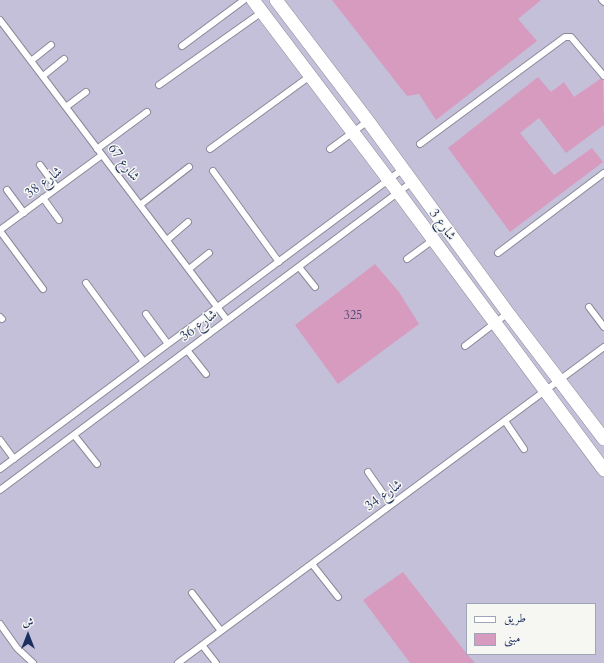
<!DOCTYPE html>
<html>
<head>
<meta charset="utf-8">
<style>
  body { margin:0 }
  #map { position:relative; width:604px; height:663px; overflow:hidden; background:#f4e5d0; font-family:Cardo,Amiri,serif }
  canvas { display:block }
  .legend { position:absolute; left:466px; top:603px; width:130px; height:52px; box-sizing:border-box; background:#f6f6f2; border:1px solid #9ea6b7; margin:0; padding:5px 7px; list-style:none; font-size:12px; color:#1b2f5e }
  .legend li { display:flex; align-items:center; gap:8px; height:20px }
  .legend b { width:20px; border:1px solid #9ea6b7 }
  .north { position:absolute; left:8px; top:615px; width:40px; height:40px; -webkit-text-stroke:3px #f6f6f2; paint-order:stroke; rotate:0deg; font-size:11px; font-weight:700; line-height:16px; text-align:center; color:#1b2f5e }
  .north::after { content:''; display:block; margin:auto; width:14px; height:18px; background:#1b2f5e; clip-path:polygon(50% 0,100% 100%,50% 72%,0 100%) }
</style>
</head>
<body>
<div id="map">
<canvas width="604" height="663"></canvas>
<ul class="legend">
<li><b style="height:5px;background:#fff"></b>طريق</li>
<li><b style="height:11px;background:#d69bbf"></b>مبنى</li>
</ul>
<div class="north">ش</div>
</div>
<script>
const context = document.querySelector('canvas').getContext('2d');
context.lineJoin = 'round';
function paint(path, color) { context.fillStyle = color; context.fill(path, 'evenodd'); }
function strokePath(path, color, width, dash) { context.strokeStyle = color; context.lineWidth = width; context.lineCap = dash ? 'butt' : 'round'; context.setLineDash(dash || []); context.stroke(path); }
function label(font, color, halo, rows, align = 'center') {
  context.font = font + ' Cardo,Amiri,serif'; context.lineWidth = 3; context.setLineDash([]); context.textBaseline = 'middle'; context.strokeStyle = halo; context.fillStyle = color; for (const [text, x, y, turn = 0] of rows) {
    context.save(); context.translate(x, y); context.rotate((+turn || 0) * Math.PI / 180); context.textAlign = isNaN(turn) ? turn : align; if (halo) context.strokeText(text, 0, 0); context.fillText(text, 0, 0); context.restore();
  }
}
const industrial = new Path2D(`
  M0 0H604V663H0ZM467 604H595V654H467Z`);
const building = new Path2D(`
  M332 0H541L518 19 537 41 436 120 419 94 407 96Z
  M538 77 551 92 564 82 574 97 603 77 604 125 566 153 539 118 520 133 554 175 592 148 603 162 510 232 448 148Z
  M375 264 399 292 419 324 338 384 295 325Z
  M403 572 467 654 475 663H410L363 600Z`);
const lane = new Path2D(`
  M602 0 604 2
  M0 20 227 320
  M182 46 244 0
  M31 61 51 45
  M43 76 64 59
  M159 85 262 12
  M66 107 86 92
  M420 144 565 37H571L604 76
  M97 149 147 112
  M210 149 310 76
  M330 149 368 121
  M40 165 57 188
  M213 171 279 262
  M7 190 24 213
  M43 198 59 220
  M140 205 189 167
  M0 230 102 155
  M0 231 43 289
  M167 240 188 222
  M498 253 604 173
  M407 259 433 240
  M299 267 315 287
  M189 269 209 253
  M86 283 144 362
  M589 307 604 327
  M146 314 168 344
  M0 317 2 319
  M465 346 508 313
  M187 350 206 374
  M505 421 524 449
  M74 435 97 464
  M0 440 14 459
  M0 469 403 169
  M368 472 391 505
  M0 490 412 182
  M312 564 338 597
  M192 593 221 631
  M0 624 17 648 33 663
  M202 645 216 663
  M178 663 604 347`);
const street = new Path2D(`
  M253 0 398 192 604 470
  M276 0 368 121 508 313 604 439`);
const numberNames = [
  ["325",353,316]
];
const streetNames = [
  ["شارع 67",123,163,53],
  ["شارع 38",44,183,-37],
  ["شارع 3",442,225,54],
  ["شارع 36",199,326,-37],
  ["شارع 34",384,496,-36]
];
paint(industrial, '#c5c0da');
paint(building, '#d69bbf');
strokePath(lane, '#888a97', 8);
strokePath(street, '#888a97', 14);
strokePath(lane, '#fff', 6);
strokePath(street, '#fff', 13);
label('12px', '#4a4a76', null, numberNames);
label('14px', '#1b2f5e', '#f6f6f2', streetNames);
</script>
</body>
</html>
